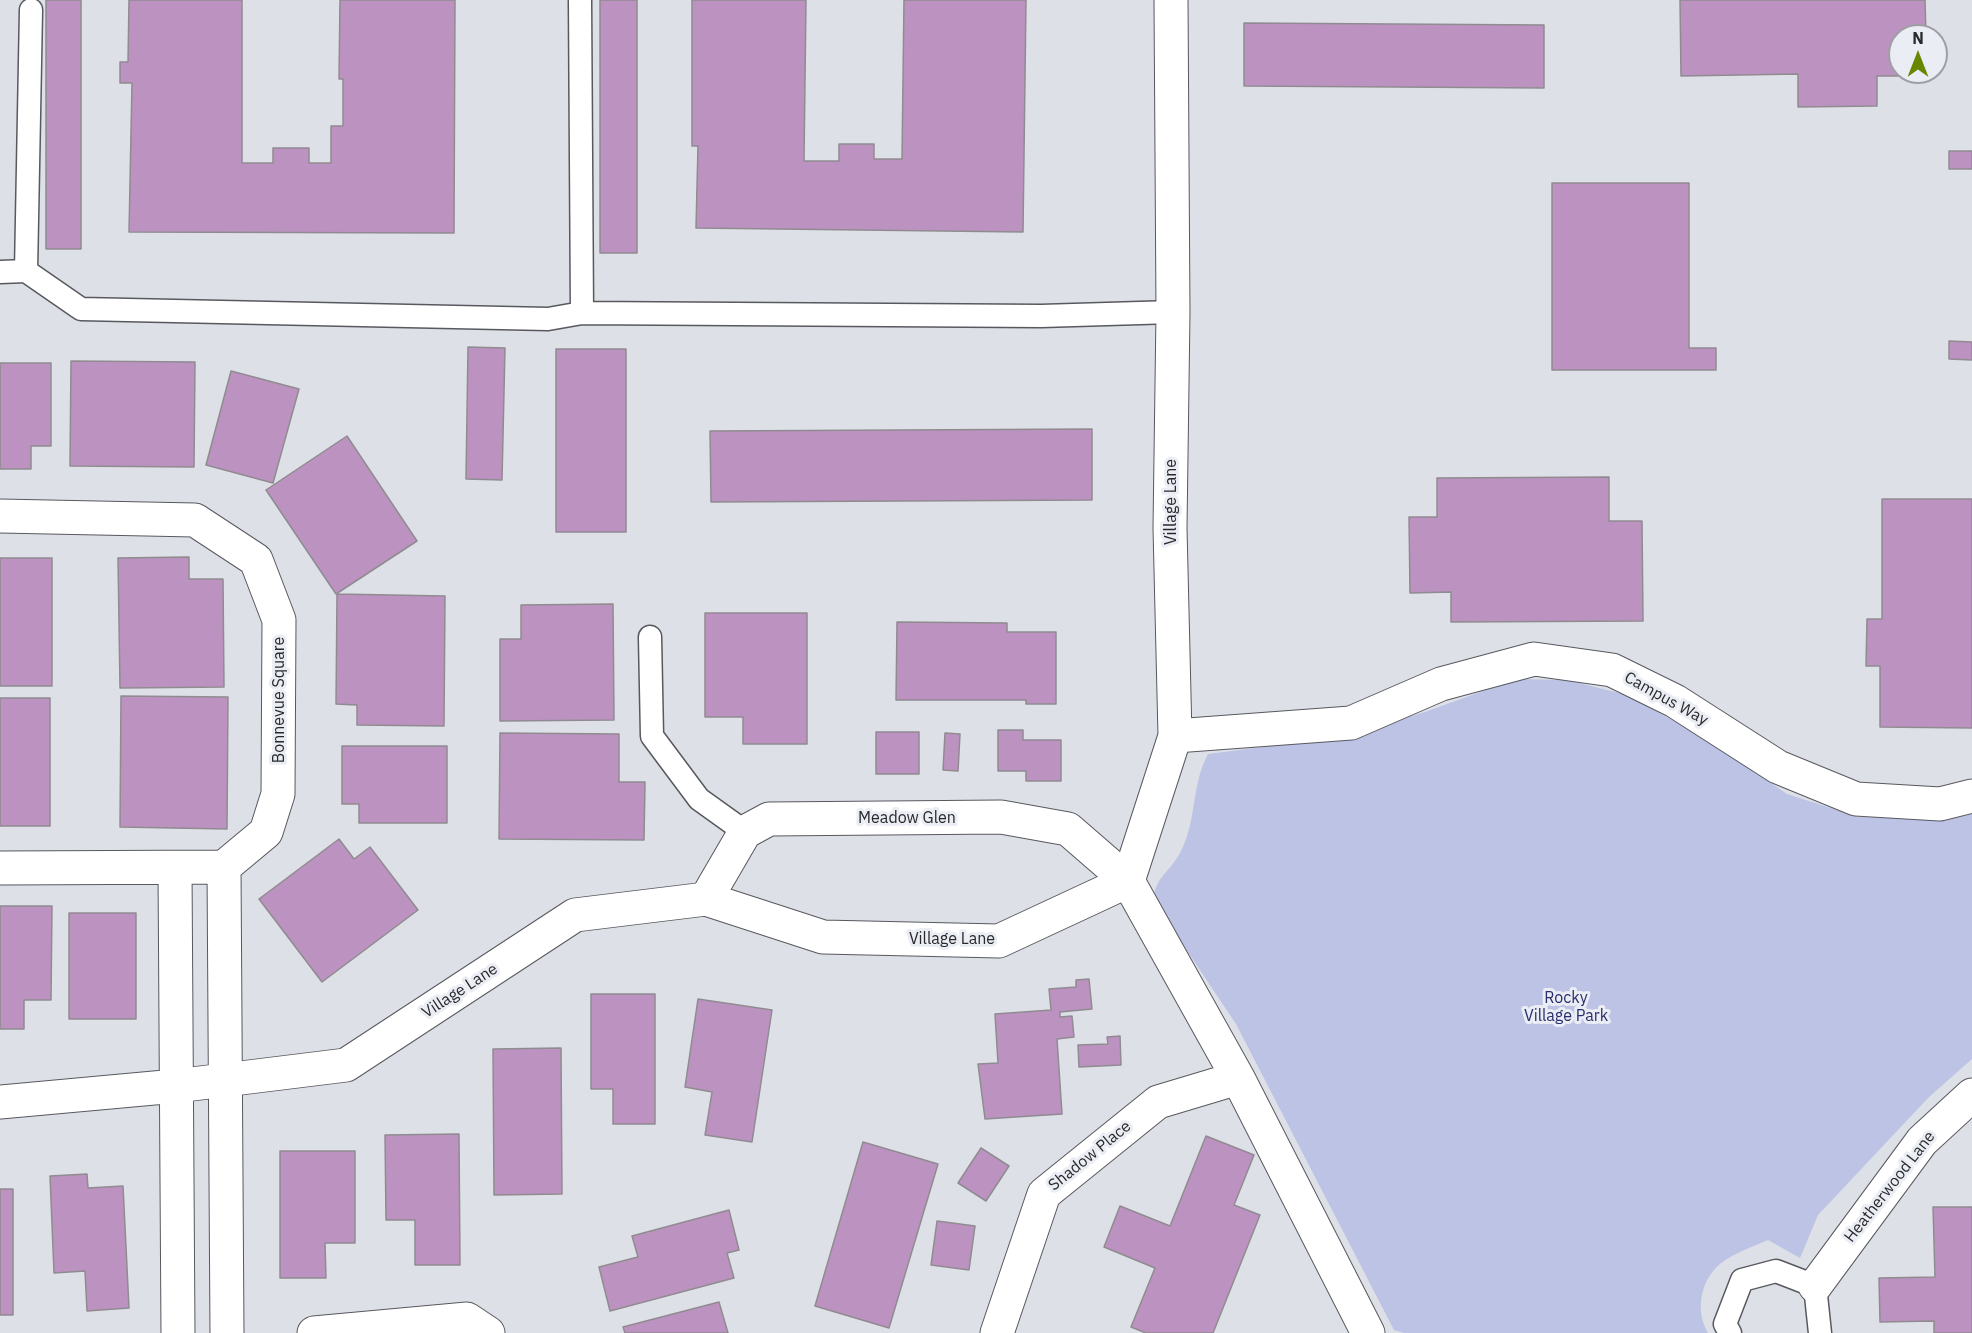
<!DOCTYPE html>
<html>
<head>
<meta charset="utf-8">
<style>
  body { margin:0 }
  #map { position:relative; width:1972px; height:1333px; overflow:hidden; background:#dee0e7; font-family:"IBM Plex Sans",sans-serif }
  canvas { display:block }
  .north { position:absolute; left:1888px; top:24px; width:60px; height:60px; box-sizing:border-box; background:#ebedf4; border:2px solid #9d9fa4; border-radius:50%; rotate:0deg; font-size:16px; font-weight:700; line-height:24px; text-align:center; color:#28292b }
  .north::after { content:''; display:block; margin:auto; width:21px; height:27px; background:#678700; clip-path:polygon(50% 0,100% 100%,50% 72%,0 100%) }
</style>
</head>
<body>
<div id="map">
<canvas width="1972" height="1333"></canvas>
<div class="north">N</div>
</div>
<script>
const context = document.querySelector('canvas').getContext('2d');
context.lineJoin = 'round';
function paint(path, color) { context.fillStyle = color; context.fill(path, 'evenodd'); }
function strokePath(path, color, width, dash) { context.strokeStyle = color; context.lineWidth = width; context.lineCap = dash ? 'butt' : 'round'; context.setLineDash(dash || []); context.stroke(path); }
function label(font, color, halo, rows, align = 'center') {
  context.font = font + ' "IBM Plex Sans",sans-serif'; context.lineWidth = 6; context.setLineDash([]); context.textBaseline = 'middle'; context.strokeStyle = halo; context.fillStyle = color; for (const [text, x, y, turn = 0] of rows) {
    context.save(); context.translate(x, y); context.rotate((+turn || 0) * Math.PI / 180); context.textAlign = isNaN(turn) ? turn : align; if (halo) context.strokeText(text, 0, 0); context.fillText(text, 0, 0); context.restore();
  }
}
const green = new Path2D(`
  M1516 679 1567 680 1627 695 1706 739 1787 794 1859 817 1922 818 1972 814V1059L1929 1097 1818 1215 1800 1258 1768 1240C1752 1247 1734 1253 1720 1264 1700 1281 1695 1311 1708 1333H1404L1394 1330 1236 1024 1153 900C1156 876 1169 873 1180 853 1197 822 1191 785 1208 754L1333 738 1425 712Z`);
const building = new Path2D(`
  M46 0H81V249H46Z
  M129 0H242V163H273V148H309V163H331V126H343V79H339L340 0H455L454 233 129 232 132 83H120V62H128Z
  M600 0H637V253H600Z
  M692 0H806L804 161H839V144H874V159H902L904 0H1026L1023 232 696 228 698 146H692Z
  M1680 0H1925L1926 36H1900V72H1926V76H1877V106L1798 107V74L1681 76Z
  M1244 23 1544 25V88L1244 86Z
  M1949 151H1972V169H1949Z
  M1552 183H1689V348H1716V370H1552Z
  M1949 341 1972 342V360L1949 359Z
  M468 347 505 348 502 480 466 479Z
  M556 349H626V532H556Z
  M71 361 195 362 194 467 70 466Z
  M0 363H51V446H31V469H0Z
  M231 371 299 389 273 483 206 465Z
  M1092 429V500L711 502 710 431Z
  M347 436 417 541 336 594 266 490Z
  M1609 477V521H1642L1643 621 1451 622V592L1410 593 1409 517H1437V478Z
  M1882 499H1972V728L1880 727V666H1866L1867 619H1882Z
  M189 557V579H223L224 687 120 688 118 558Z
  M0 558H52V686H0Z
  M337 594 445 596 444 726 357 725V705L336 704Z
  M613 604 614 720 500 721V639H521V605Z
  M705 613H807V744H743V717H705Z
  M897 622 1007 623V632H1056V704H1026V700H896Z
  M121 696 228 697 227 829 120 827Z
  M0 698H50V826H0Z
  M998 730H1023V740H1061V781H1026V771H998Z
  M876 732H919V774H876Z
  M500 733 619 734V782H645L644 840 499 839Z
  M945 733 960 734 958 771 943 770Z
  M342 746H447V823H359V804H342Z
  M339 839 354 859 370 847 418 910 322 982 259 899Z
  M0 906H52L51 1000H24V1029H0Z
  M69 913H136V1019H69Z
  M1089 979 1092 1009 1060 1012V1017L1072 1016 1074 1037 1057 1039 1062 1114 985 1119 978 1064 998 1063 995 1014 1051 1010 1049 989 1076 987V980Z
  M591 994H655V1124H613V1089H591Z
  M698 999 772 1010 752 1142 705 1135 712 1092 685 1087Z
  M1120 1036 1121 1065 1079 1067 1078 1045 1108 1044 1107 1037Z
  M561 1048 562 1194 494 1195 493 1049Z
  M459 1134 460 1265H415V1220H386L385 1135Z
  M1206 1136 1254 1155 1234 1205 1260 1215 1213 1333H1146L1131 1327 1155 1268 1104 1247 1120 1206 1170 1226Z
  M863 1142 938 1164 889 1328 815 1306Z
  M981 1148 1009 1166 986 1201 958 1183Z
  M280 1151H355V1243H325L326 1278H280Z
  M87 1174 88 1188 123 1186 129 1308 87 1311 85 1271 54 1273 50 1176Z
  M0 1189H13V1315H0Z
  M1933 1207H1972V1333H1934V1321L1880 1322 1879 1278 1935 1277Z
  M729 1210 739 1250 727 1253 734 1278 610 1311 599 1267 638 1257 632 1236Z
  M937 1221 975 1226 969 1270 931 1265Z
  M719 1302 728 1333H625L623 1327Z`);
const service = new Path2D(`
  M580 0 582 313
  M26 271 31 10
  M0 272 26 271 81 309 548 319 582 313 1041 316 1173 312
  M650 637 652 736 699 799 745 832
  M1730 1333 1725 1324 1742 1280 1776 1271 1815 1286 1820 1333`);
const minor = new Path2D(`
  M0 516 195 520 256 560 279 620 278 794 266 832 224 867 0 868
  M1175 736 1351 723 1441 684 1534 659 1612 670 1675 701 1778 767 1856 799 1940 804 1972 796
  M224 867 227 1333
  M175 869 178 1333
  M706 899 745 832 769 819 1001 817 1068 829 1128 881 1238 1078
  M0 1102 176 1086 346 1065 575 915 706 899 823 937 999 941 1128 881 1175 736 1170 528 1173 312 1171 0
  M1815 1286 1922 1141 1972 1095
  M314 1333 467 1319 488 1333
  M997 1333 1044 1194 1158 1102 1238 1078 1368 1333`);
const streetNames = [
  ["Village Lane",1171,502,-90],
  ["Campus Way",1666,699,29],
  ["Bonnevue Square",279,700,-90],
  ["Meadow Glen",907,818],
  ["Village Lane",952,939],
  ["Village Lane",460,991,-33],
  ["Shadow Place",1090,1156,-39],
  ["Heatherwood Lane",1890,1187,-52]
];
const parkNames = [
  ["Rocky",1566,998],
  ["Village Park",1566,1016]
];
paint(green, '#bcc3e5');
paint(building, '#bc93c0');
strokePath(building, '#908b91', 1.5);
strokePath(service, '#58595f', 25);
strokePath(minor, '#58595f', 35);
strokePath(service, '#fff', 22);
strokePath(minor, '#fff', 33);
label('16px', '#28292b', '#ebedf4', streetNames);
label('16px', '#292e6d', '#ebedf4', parkNames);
</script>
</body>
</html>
